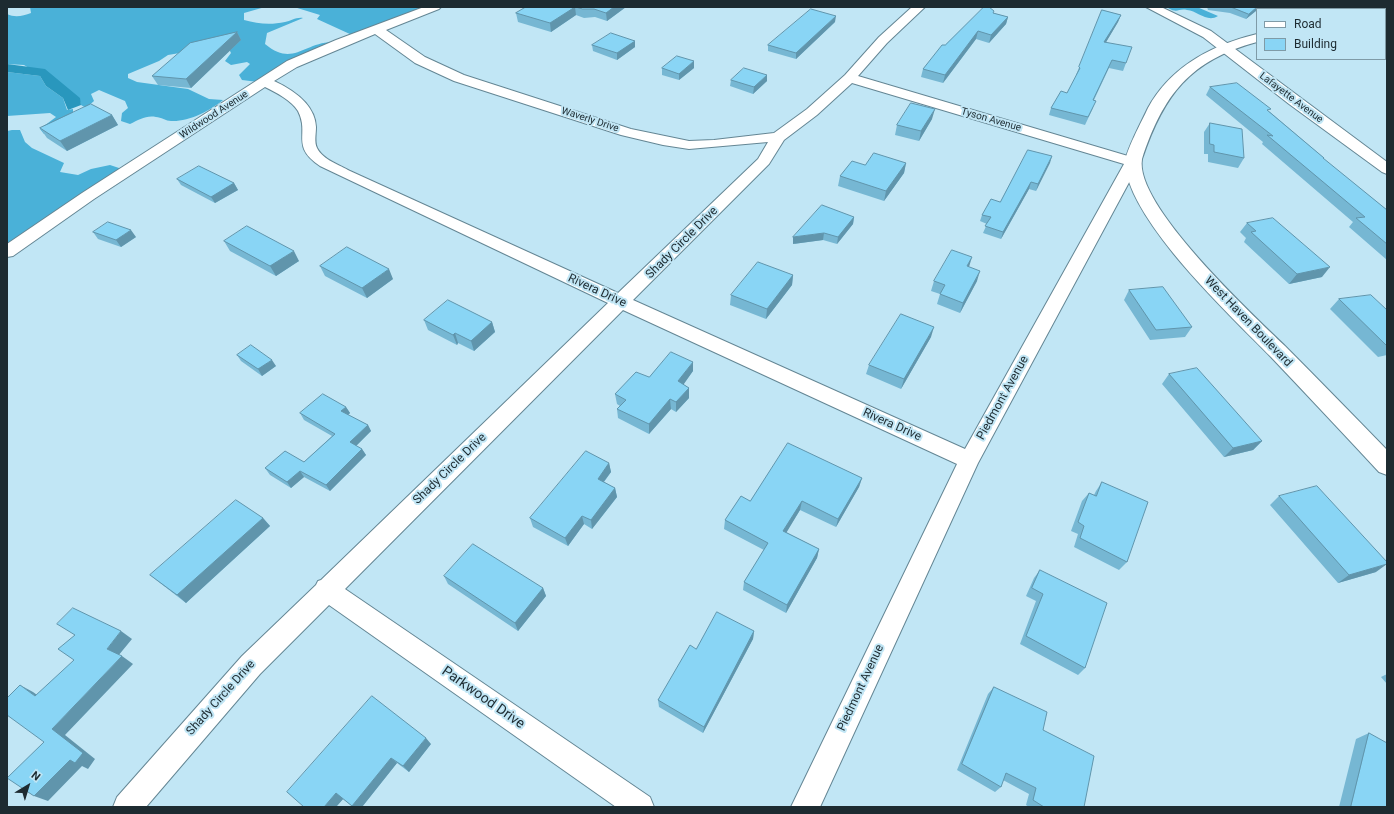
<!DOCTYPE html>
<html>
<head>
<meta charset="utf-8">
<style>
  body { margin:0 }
  #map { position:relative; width:1394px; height:814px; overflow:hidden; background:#c1e6f5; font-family:Roboto,sans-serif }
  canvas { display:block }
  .frame { position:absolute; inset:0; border:8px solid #1d2b31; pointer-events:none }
  .legend { position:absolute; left:1256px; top:8px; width:130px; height:52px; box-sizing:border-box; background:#c1e6f5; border:1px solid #7f9ba7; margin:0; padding:5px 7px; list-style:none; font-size:12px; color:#1d2b31 }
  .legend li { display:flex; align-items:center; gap:8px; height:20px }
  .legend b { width:20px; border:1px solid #7f9ba7 }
  .north { position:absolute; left:8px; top:766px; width:40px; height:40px; -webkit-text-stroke:3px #c1e6f5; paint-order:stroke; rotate:38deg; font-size:11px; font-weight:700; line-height:16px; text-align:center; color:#1d2b31 }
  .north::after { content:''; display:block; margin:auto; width:14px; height:18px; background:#1d2b31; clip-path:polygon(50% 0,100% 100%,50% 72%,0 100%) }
</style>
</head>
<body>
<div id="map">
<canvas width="1394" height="814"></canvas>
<div class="frame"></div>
<ul class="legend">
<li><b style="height:5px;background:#fff"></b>Road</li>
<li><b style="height:11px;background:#89d5f5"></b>Building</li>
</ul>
<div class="north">N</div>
</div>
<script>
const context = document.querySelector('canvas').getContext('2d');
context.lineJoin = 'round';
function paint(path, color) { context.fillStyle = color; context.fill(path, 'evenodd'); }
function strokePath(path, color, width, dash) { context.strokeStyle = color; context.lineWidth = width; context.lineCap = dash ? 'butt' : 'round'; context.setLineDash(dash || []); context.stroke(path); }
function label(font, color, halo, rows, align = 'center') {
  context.font = font + ' Roboto,sans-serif'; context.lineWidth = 4; context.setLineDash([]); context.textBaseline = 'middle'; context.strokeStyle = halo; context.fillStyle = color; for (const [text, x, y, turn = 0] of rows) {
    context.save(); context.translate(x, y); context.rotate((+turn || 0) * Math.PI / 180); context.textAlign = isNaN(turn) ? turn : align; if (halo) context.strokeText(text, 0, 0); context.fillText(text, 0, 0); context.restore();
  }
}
const forest = new Path2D(`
  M30 7H265L244 13V20C258 24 271 25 285 22 291 21 296 17 303 18L267 33 265 44C293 67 303 43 332 42L258 82 242 80 239 75 250 64 247 62 231 65 225 61 231 53 227 45 168 55 159 61 128 74V78L137 82 188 89 209 99 223 100C210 111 188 122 171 121 166 121 161 117 156 117 146 115 139 120 130 124L121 121 122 113 128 108 125 101 99 90 91 94 94 101 86 108 81 105 79 98 24 65 7 64V14C15 18 23 16 31 13Z
  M294 7H429L352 35 317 19 320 15Z
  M1170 7H1197L1218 16C1207 23 1198 11 1187 10 1178 8 1178 14 1168 8Z
  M7 72 40 76 46 86 63 98 67 110 73 109V116L44 134 40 129 56 117 50 113 7 116Z
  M12 130H20L25 142 32 148 64 163 60 172 78 175 91 169 110 165 122 169 7 246V131Z`);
const water = new Path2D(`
  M7 64 45 69 80 98 81 105 68 110 63 98 46 86 40 76 7 72Z`);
const minor = new Path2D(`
  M424 7H441L439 9 386 30 425 57 464 75 631 129 689 141 714 140 774 133 807 109 845 75 879 37 912 7H925L887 43 858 76 1138 159 1140 162 978 463 820 807H791L957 464 623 310 345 589 650 797 654 807H616L329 605 260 674 146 807H113L117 797 242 656 316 585 318 581 321 580 608 303 320 166C290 146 310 134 298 111 291 100 277 93 265 87L94 199 13 256 7 257V244L82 193 287 61 336 40ZM375 34 415 63 454 81 621 135 663 145 689 149 768 142 758 159 618 293 350 171C340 165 323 160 317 148 314 142 316 134 316 127 315 104 293 90 274 81L297 67ZM852 83 1124 164 965 449 633 300 769 164 784 140 817 115Z
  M1146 7H1161L1211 31 1387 162V174L1382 172 1289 104 1203 37Z
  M1338 7H1351L1353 9H1340Z`);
const tertiary = new Path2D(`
  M1385 23H1387V31H1385Z
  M1257 34V42C1190 60 1163 95 1142 159 1134 205 1252 314 1285 346 1319 380 1353 415 1387 450V475L1379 472C1343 433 1307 395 1271 357 1230 315 1130 222 1125 164 1124 154 1143 119 1148 108 1171 66 1212 45 1257 34Z`);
const rail = new Path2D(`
  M1310 7 1314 9
  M1385 47 1387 48`);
const wall = new Path2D(`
  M526 7H626L607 21 595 17 584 18 576 15 551 32 518 22 516 13Z
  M1207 7H1261L1246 19 1230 13 1208 10Z
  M1102 10 1121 15 1118 22 1106 42 1126 63 1123 71 1109 68 1094 100 1093 108 1085 125 1049 115 1051 108 1067 93 1077 75H1076Z
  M993 13 1008 17 1006 24 989 43 976 39 943 83 921 77 923 69 945 45Z
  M835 22 796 59 768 51V45Z
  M237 32 241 40 191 88 158 85 152 76Z
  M635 41V47L617 60 593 51 592 45Z
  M662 68H694L679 80 662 75Z
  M731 80 767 81 753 94 730 86Z
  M1210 87 1270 112 1324 158 1323 159 1387 210V260L1349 227 1353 222 1262 144 1263 142 1206 95Z
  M112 115 118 125 67 151 47 138 40 128Z
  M932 119 919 141 895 135 897 125Z
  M1210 123 1244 158 1238 168 1208 162V154H1204V132Z
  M1052 156 1036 191 1029 189 1001 239 983 233 987 224 980 221 982 215 1000 202Z
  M906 163 904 173 884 201 838 186 840 176 865 165Z
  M177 179 234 183 238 190 215 203 181 185Z
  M854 217 853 224 837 244 823 240 793 244Z
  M1247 223 1322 277 1289 284 1244 242 1246 238 1240 232Z
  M93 232 136 237 121 247 98 239Z
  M224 241 299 261 276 276 230 251Z
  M320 266 393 279 367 298 325 276Z
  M969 267 977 281 960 313 937 304 940 294 931 291 934 281Z
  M793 275 792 285 766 319 730 305 731 295Z
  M1129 290 1192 327 1185 337 1150 340 1124 300Z
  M1339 299 1387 310V355L1378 357 1330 309Z
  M424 320 492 322 495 332 474 351 458 343 457 345 428 330Z
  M931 337 901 389 866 374 869 365Z
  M237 355 276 366 262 376 241 361Z
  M693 371 683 384 689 388V398L676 412 671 409 649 434 618 418 617 409 620 406 617 404 615 394 649 377Z
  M1169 374 1262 441 1253 450 1224 457 1162 384Z
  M346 407 350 413 348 415 368 425 371 431 356 446 362 449 366 455 330 491 304 477 291 488 270 475 265 468 304 462 332 436 304 420 300 413Z
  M609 463 611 472 604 482 615 488 617 497 592 529 584 524 568 546 533 527 530 518Z
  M862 478 859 487 836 527 800 510 786 532 819 549 817 558 786 613 743 590 744 582 764 550 724 529 725 520Z
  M1102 482 1127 562 1119 570 1074 547 1078 534 1071 531 1082 501 1089 493 1094 495 1096 491Z
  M1279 496 1376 572 1338 583 1270 505Z
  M263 518 270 526 186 603 160 583 150 575Z
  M1040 570 1085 668 1078 675 1020 644 1036 601 1026 596 1034 578Z
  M444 576 543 588 546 596 518 631 448 584Z
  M754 631 753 639 703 733 659 707 658 700 696 649Z
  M1387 674V684L1381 677Z
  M994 687 1084 807H1029L1026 805 1029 794 1003 780 1001 787 995 792 957 770 988 694Z
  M1369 733 1387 807H1339L1356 739Z
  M431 744 409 772 397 763 362 807H353L343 799 336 807 287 792Z`);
const shadedWall = new Path2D(`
  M575 7 576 15 551 32 550 23Z
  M614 7H626L607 21 606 13Z
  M1257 7H1261L1258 9H1257V10L1246 19 1249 14Z
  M1121 15 1118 22 1102 49 1104 42Z
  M836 16 835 22 796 59V53Z
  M1008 17 1006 24 989 43 991 35Z
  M978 31 976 39 943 83 945 75Z
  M237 32 241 40 191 88 186 79Z
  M635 41V47L617 60V53Z
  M694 61V68L679 80V74Z
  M767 75V81L753 94 754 87Z
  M935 109 932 119 919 141 921 131Z
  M112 115 118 125 67 151 60 141Z
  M1052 156 1050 163 1036 191 1038 184Z
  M906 163 904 173 884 201 886 191Z
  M1031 182 1029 189 1001 239 1003 232Z
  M234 183 238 190 215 203 211 197Z
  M854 217 853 224 837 244 838 237Z
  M131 230 136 237 121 247 116 240Z
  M824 233 823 240 793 244V237Z
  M294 251 299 261 276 276 270 266Z
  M972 257 969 267 967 266Z
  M1330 267 1322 277 1289 284 1297 274Z
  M389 269 393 279 367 298 362 288Z
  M980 271 977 281 960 313 963 303Z
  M793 275 792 285 766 319 767 309Z
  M492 322 495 332 474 351 471 341Z
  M934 327 931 337 901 389 904 379Z
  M455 333 458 343 457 345 453 335Z
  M272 360 276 366 262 376 258 369Z
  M693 362V371L679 391 678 381Z
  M689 388V398L676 412V402Z
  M670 399 671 409 649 434V424Z
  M346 407 350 413 345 418 341 411Z
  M368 425 371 431 353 449 350 442Z
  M1262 441 1253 450 1224 457 1233 448Z
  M362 449 366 455 330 491 326 485Z
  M609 463 611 472 599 488 598 479Z
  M300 471 304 477 291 488 287 482Z
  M862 478 859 487 836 527 838 519Z
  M615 488 617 497 592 529 591 520Z
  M802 501 800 510 782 540 783 531Z
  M582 516 584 524 568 546 565 538Z
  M263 518 270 526 186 603 177 595Z
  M819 549 817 558 786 613 787 605Z
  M1387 564 1376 572 1338 583 1349 575Z
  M543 588 546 596 518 631 515 623Z
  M121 631 132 639 118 656 107 649Z
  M754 631 753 639 703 733 704 727Z
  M122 656 133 664 65 735 95 759 88 769 82 766 48 801 34 796 70 760 52 729Z
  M20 685 33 692 48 703 35 696Z
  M426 738 431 744 409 772 403 766Z
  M391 758 397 763 362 807H353L352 806Z
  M336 793 344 798 336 807H324Z`);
const building = new Path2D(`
  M526 7H575L550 23 516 13Z
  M576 7H614L606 13 594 9H583Z
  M984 7H989L994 11 993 13 1008 17 991 35 978 31 945 75 923 69 942 45H945Z
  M1231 7H1257L1249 14Z
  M811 9 836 16 796 53 768 45Z
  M1102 10 1121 15 1104 42 1132 47 1126 63 1112 60 1093 100 1096 101 1088 117 1051 108 1061 91 1067 93 1080 68 1079 67Z
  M237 32 186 79 152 76 190 43Z
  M611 33 635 41 617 53 592 45Z
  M677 56 694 61 679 74 662 68Z
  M744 68 767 75 754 87 731 80Z
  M1237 83 1271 109 1267 110 1324 158H1323L1387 210V244L1356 218 1365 217 1267 135 1273 136 1210 87Z
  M911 103 935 109 921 131 897 125Z
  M91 104 112 115 60 141 40 128Z
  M1210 123 1242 129 1244 158 1214 152V145L1210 144Z
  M1028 150 1052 156 1038 184 1031 182 1003 232 985 226 991 217 982 215 991 199 1000 202Z
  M874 153 906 163 886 191 840 176 852 161 865 165Z
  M199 166 234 183 211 197 177 179Z
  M822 205 854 217 838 237 824 233 793 237Z
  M1273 218 1330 267 1297 274 1251 232 1256 231 1247 223Z
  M108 222 131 230 116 240 93 232Z
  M247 226 294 251 270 266 224 241Z
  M347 247 389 269 362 288 320 266Z
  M952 250 972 257 967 266 980 271 963 303 940 294 945 285 934 281Z
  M758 262 793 275 767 309 731 295Z
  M1163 287 1192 327 1156 330 1129 290Z
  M1371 295 1387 310V346L1339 299Z
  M448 300 492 322 471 341 455 333 453 335 424 320Z
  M901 314 934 327 904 379 869 365Z
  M251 345 272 360 258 369 237 355Z
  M671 352 693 362 678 381 689 388 676 402 670 399 649 424 617 409 626 400 615 394 636 372 649 377Z
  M1197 368 1262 441 1233 448 1169 374Z
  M323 394 346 407 341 411 368 425 350 442 362 449 326 485 300 471 287 482 265 468 285 451 304 462 335 434 300 413Z
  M788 443 862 478 838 519 802 501 783 531 819 549 787 605 744 582 768 543 725 520 741 496 750 501Z
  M586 451 609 463 598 479 615 488 591 520 582 516 565 538 530 518Z
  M1102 482 1148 502 1127 562 1080 538 1084 526 1078 522 1089 493 1096 496Z
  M1317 486 1387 562V564L1349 575 1279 496Z
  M236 500 263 518 177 595 150 575Z
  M473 544 543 588 515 623 444 576Z
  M1040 570 1107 603 1085 668 1026 636 1043 594 1032 588Z
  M73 608 121 631 107 649 122 656 52 729 83 753 75 763 70 760 34 796 7 778 44 742 7 715V698L20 685 35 696 74 660 58 649 75 635 57 624Z
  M717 612 754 631 704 727 658 700 690 645 696 649Z
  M994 687 1047 712 1043 730 1094 756 1084 807H1044L1033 800 1036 788 1006 773 1001 787 962 764Z
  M372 696 426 738 403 766 391 758 352 806 336 793 324 807H304L287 792Z
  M1369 733 1387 743V807H1351Z`);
const farStreetnames = [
  ["Lafayette Avenue",1291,98,37],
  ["Wildwood Avenue",214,115,-33],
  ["Waverly Drive",590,120,18],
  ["Tyson Avenue",991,120,16]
];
const streetNames = [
  ["Shady Circle Drive",682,243,-45],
  ["Rivera Drive",597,291,25],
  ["West Haven Boulevard",1248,322,46],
  ["Piedmont Avenue",1003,398,-61],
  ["Rivera Drive",892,425,24],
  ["Shady Circle Drive",450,469,-44],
  ["Piedmont Avenue",861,688,-65],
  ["Shady Circle Drive",221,698,-48]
];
const nearStreetnames = [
  ["Parkwood Drive",483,698,35]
];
paint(forest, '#4ab1d8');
paint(water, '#2997bd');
strokePath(minor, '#648694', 2);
strokePath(tertiary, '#648694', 2);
paint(minor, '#fff');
paint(tertiary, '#fff');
strokePath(rail, '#384951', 3);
strokePath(rail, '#c1e6f5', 2, [6]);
paint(wall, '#76b7d3');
paint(shadedWall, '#6095ac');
paint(building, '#89d5f5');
strokePath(building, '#6095ac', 1);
label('10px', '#1d2b31', '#c1e6f5', farStreetnames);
label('12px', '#1d2b31', '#c1e6f5', streetNames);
label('14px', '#1d2b31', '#c1e6f5', nearStreetnames);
</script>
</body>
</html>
